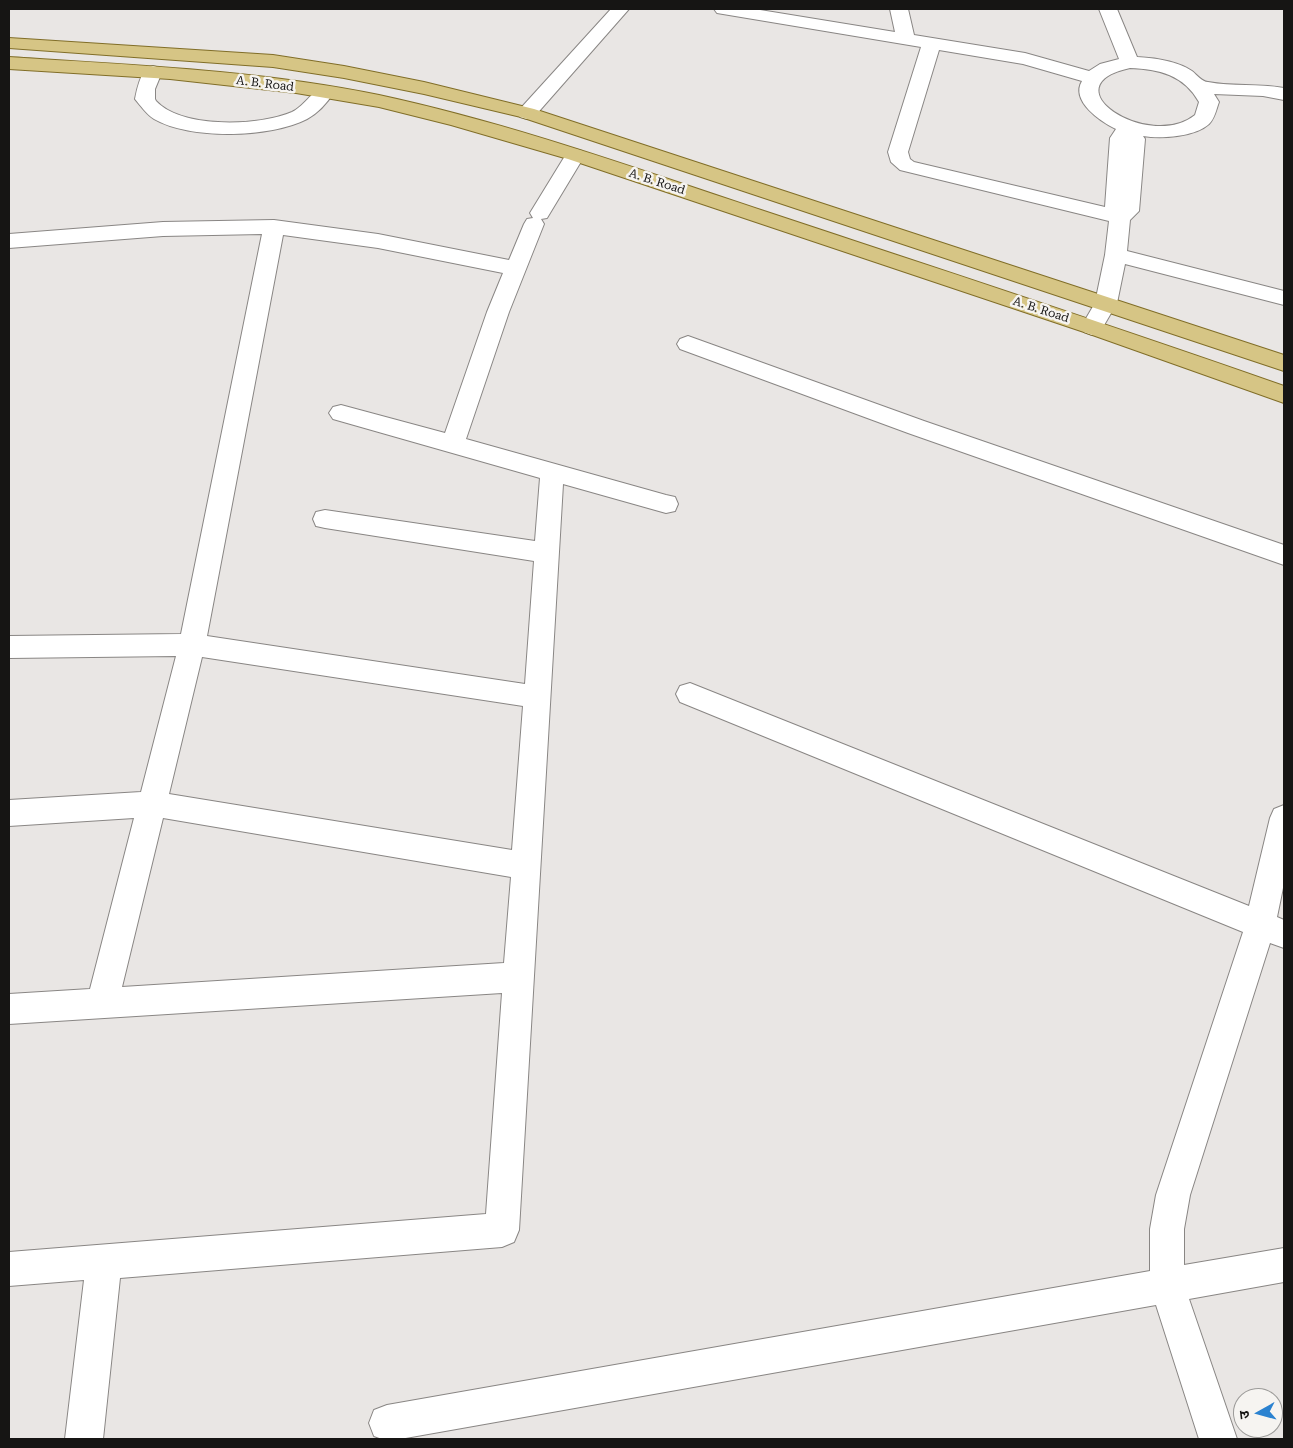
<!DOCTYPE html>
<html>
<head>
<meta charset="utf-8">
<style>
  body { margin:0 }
  #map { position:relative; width:1293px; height:1448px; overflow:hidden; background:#e9e6e4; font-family:"Roboto Serif","Noto Sans Devanagari",serif }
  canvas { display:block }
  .frame { position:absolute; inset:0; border:10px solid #161514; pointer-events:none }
  .north { position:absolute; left:1233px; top:1388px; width:50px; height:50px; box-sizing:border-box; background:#f6f4f1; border:1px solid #9c9b99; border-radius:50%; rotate:263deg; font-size:14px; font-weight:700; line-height:20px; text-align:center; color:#161514 }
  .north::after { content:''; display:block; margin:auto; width:18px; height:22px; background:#2b82d0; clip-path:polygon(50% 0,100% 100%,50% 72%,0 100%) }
</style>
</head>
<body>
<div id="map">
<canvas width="1293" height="1448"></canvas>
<div class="frame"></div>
<div class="north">उ</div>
</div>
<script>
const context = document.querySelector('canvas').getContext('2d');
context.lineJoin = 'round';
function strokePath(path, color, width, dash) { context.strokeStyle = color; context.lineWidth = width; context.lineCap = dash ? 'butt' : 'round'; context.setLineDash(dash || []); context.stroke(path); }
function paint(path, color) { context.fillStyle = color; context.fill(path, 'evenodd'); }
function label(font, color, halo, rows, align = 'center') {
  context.font = font + ' "Roboto Serif",serif'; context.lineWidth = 5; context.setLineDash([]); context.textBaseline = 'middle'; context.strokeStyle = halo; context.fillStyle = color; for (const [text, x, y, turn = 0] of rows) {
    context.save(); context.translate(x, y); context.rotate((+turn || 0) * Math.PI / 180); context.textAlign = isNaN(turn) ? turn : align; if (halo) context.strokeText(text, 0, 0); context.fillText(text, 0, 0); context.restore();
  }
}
const minor = new Path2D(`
  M611 9H629L534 117 527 119 520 117 517 113 520 109Z
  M714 9H754L895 32 890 9H908L914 35 1025 53 1089 71 1100 64 1119 59 1099 9H1117L1137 57C1156 58 1177 61 1192 71 1197 75 1202 82 1208 82 1232 87 1258 83 1284 88V100L1263 96 1214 94 1219 102C1216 110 1215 118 1209 124 1195 137 1161 139 1143 136L1145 139 1139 211 1130 220 1127 251 1284 291V305L1125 264 1117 303 1100 332 1092 335 1084 332 1081 327 1095 303 1105 255 1109 221 900 170 891 162 888 152 921 47 717 13ZM939 50 1023 64 1082 81C1070 101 1101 122 1116 129L1110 138 1105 207 914 162 910 159 908 152ZM1130 68C1159 69 1184 75 1199 102L1195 115C1149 152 1047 86 1130 68Z
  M153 66 160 68 162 72 155 89V99L156 101C182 129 260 126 292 112 307 105 314 84 332 88L334 92C328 102 318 113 307 119 270 138 190 140 154 119 146 114 141 106 135 99 137 88 140 77 146 68Z
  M575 149 582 151 585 155 547 218 541 219 544 224 509 312 466 439 666 495 675 497 678 504 675 511 666 513 563 484 519 1230 514 1242 502 1247 120 1278 103 1439H65L84 1280 9 1286V1252L486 1214 502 993 9 1024V994L90 989 134 818 9 826V800L141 792 176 656 9 658V636L181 634 262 234 163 236 9 248V234L163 222 274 220 378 234 509 260 524 224 527 219 533 218 530 213 568 151ZM283 235 378 248 503 273 487 312 445 433 341 405 333 407 329 413 333 419 540 478 535 541 325 510 316 512 313 519 316 526 325 528 534 561 525 684 207 636ZM202 657 523 706 512 850 169 794ZM163 818 511 877 504 963 122 987Z
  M688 336 924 421 1284 545V565L908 433 680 349 677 344 680 339Z
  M690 683 1249 906 1270 818 1274 809 1284 805V883L1277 917 1284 920V948L1270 943 1190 1195 1184 1229V1265L1284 1248V1282L1189 1299 1237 1439H1199L1156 1305 400 1439H382L374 1436 369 1423 374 1410 387 1405 1150 1271V1229L1156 1195 1243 932 680 702 676 694 680 686Z`);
const major = new Path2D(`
  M9 38 273 55 344 66 424 82 534 109 1284 355V371L521 117 424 94 344 78 273 67 9 48Z
  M9 57C132 65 258 70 379 95 509 123 635 168 761 210 936 268 1111 325 1284 386V403L1084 332 568 159 451 125 379 107 296 93 170 79 9 69Z`);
const farStreetnames = [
  ["A. B. Road",265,84,7],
  ["A. B. Road",657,182,18],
  ["A. B. Road",1041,310,18]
];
strokePath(minor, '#898684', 2);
strokePath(major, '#816e28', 2);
paint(minor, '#fff');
paint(major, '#d6c585');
label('12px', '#161514', '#f6f4f1', farStreetnames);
</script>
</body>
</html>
